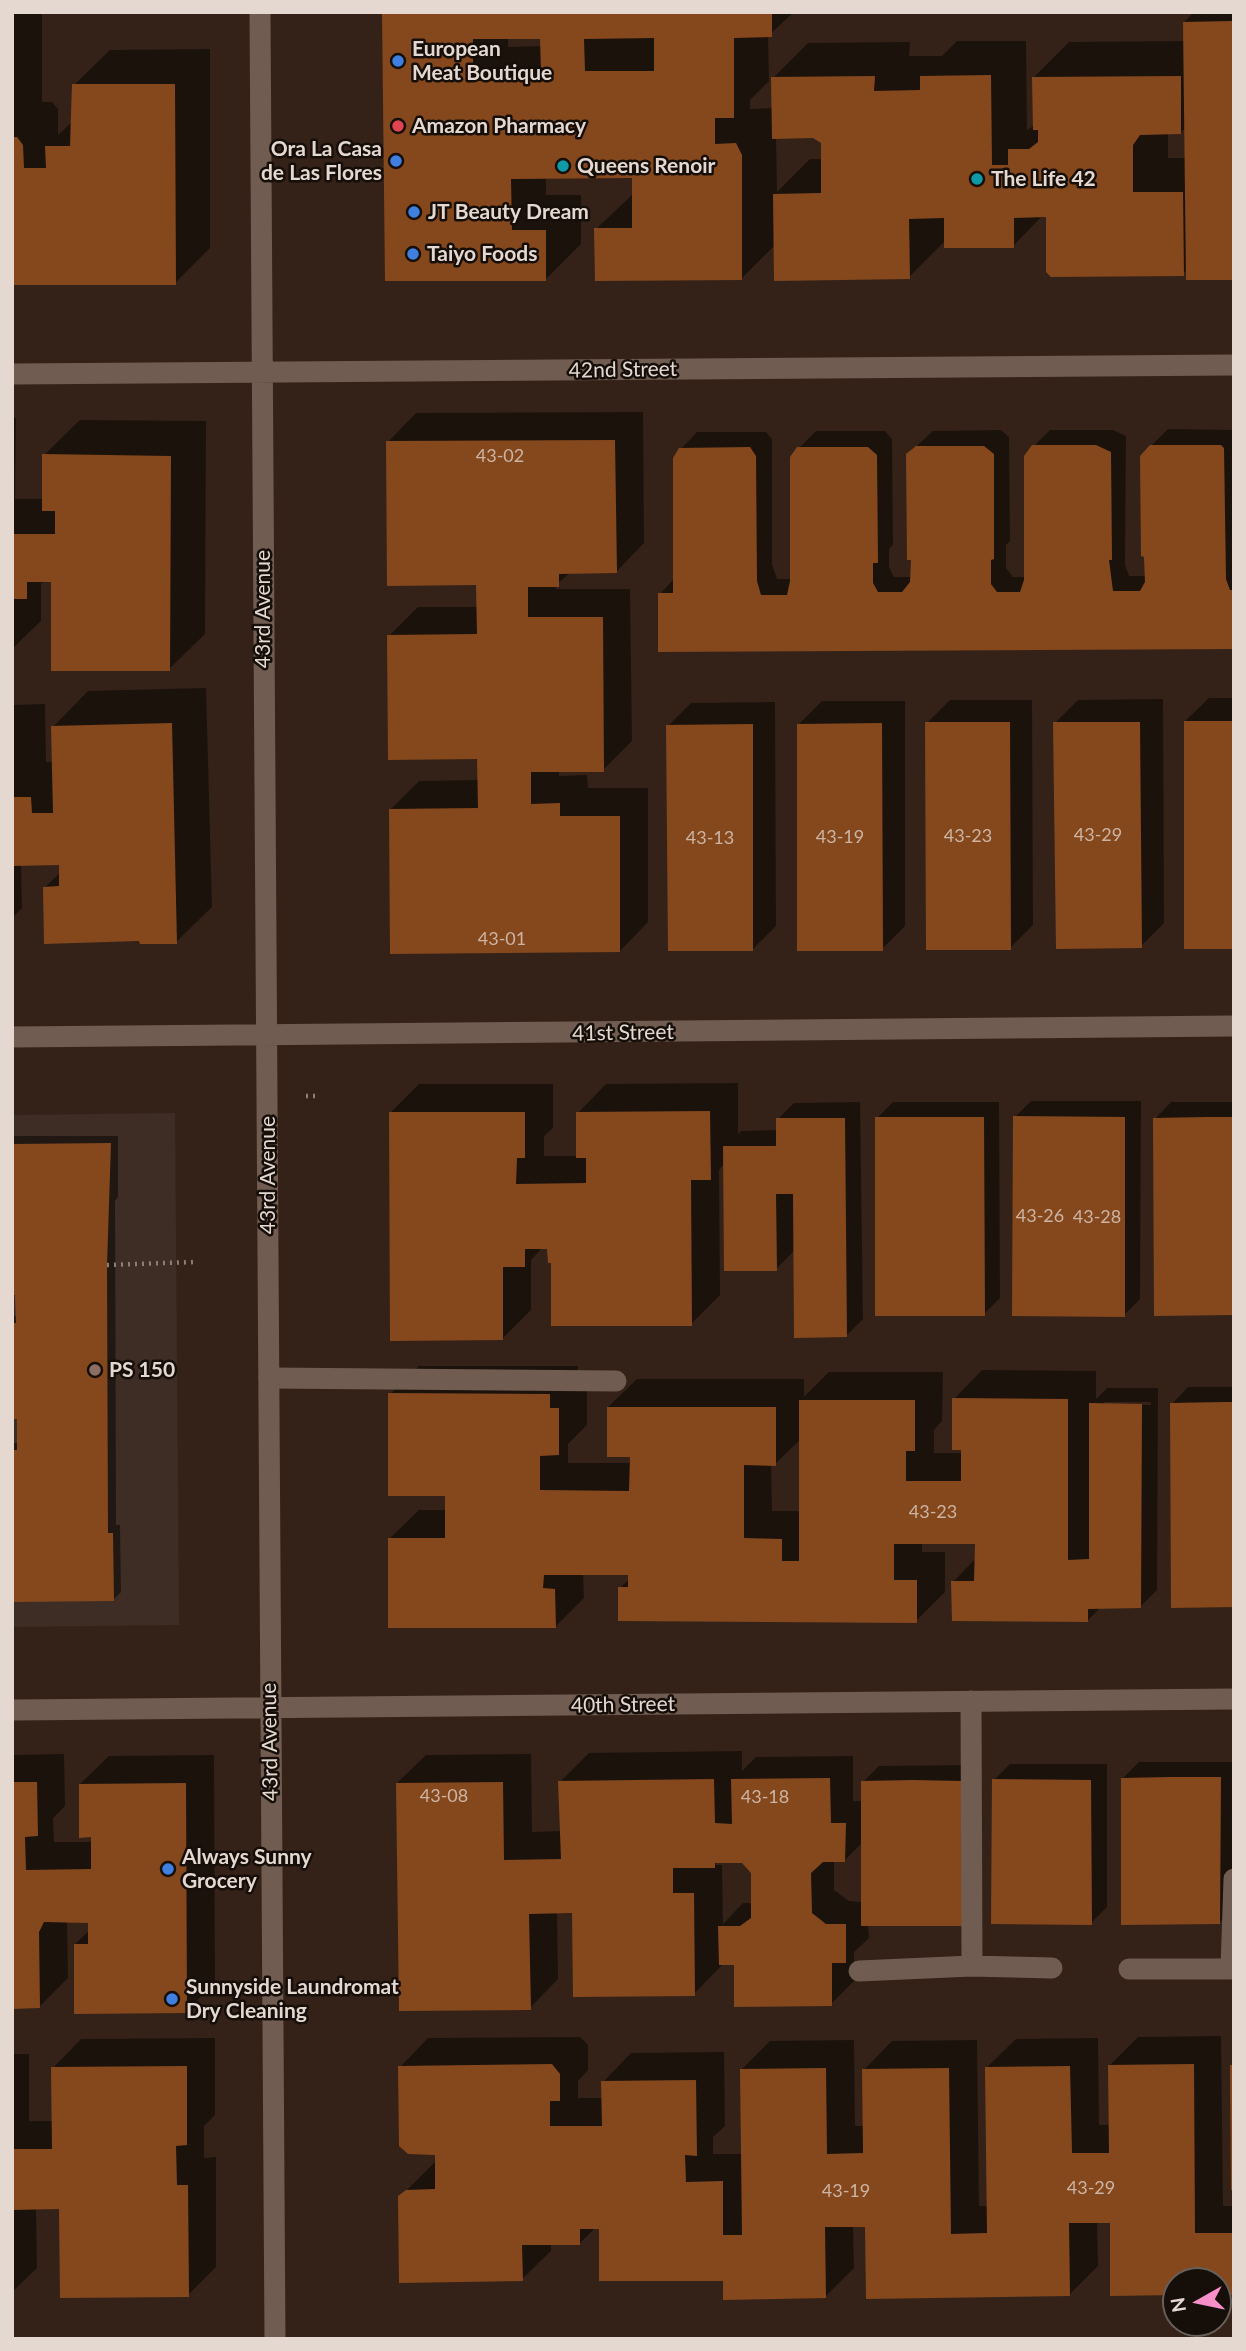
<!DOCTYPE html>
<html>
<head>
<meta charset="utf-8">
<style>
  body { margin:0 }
  #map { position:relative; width:1246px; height:2351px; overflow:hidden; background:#342218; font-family:Lato,sans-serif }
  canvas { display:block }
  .frame { position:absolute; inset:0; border:14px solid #e4d8d1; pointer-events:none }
  .north { position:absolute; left:1162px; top:2267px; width:70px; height:70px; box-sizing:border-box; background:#160e09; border:2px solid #685f59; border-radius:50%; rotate:261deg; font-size:19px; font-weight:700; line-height:28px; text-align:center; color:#e4d8d1 }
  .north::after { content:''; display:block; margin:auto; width:24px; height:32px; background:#f98fc9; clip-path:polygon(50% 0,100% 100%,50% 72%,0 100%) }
</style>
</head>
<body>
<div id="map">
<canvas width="1246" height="2351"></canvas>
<div class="frame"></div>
<div class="north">N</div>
</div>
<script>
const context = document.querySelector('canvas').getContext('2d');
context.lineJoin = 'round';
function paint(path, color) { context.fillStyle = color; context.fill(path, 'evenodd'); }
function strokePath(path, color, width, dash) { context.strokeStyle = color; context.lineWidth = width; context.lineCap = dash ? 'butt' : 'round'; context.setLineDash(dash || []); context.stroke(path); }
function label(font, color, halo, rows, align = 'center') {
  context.font = font + ' Lato,sans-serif'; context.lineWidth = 5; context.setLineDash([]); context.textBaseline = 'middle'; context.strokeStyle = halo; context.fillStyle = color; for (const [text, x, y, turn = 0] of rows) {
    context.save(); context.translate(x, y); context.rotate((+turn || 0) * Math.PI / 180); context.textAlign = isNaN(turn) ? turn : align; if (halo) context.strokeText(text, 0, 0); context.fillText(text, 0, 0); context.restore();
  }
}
const education = new Path2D(`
  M175 1113 179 1625 12 1627V1115Z`);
const shadow = new Path2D(`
  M12 12H42V102H52L58 109V135L73 121 74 85 110 50 210 49V248L175 283H12Z
  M384 12H794L768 36 769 81 750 100V109L774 108 773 78 808 43 910 42 909 56H942L957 41H1026L1027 130 1035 125 1034 77 1069 42 1185 41 1184 22 1194 12H1234V278L1188 269 1183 274 1048 215H1043L1013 246 946 240 909 277 775 245 742 278 596 229 634 193V177H546V195H581V244L546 279 386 280ZM508 37H542V46L508 47ZM1186 127V158H1168V133L1181 132ZM814 136 823 143V159H810L777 192 776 137Z
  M643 412 644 543 616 572H571L556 585V589H630L632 741 603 770H559V776L587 775 588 788H648V922L620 951 391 809 419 781 480 780 479 757 389 636 418 607H478V583L388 442 416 413Z
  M12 418H16L15 499H44V455L80 420 206 421 205 634 169 669 53 580 41 583V621L12 649Z
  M1168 429 1234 430V647L660 594 675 578 681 449 697 432H766L772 439V564L777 579H792L799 448 816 431H885L892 439 893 545 889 549V567L894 577H912L908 454 933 431 1001 430 1009 437 1010 541 1006 545V568L1013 577H1026L1033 447 1050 430H1113L1126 436 1125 565 1129 576H1146L1151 446Z
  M206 688 212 907 176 942 141 939 45 887 61 872V863L21 864 22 908 12 918V705L45 704 46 762H54L53 727 88 691Z
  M1209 698H1234V947L1185 721Z
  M1163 699 1164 923 1141 946 1055 723 1078 700Z
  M950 700H1032L1033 925 1010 948 927 723Z
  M822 701H905V926L882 949 798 725Z
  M775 702 776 926 753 949 668 726 691 703Z
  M738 1083V1134L741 1131 778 1130V1119L794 1103 860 1102 863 1319 846 1336 795 1250 776 1269 725 1163 719 1170 720 1295 691 1324 553 1260 549 1247H543L531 1260V1310L502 1339 390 1113 419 1084H553V1128L544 1136V1156H578V1113L606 1084Z
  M1031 1101H1141L1140 1299 1124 1315 1015 1117Z
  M893 1102H999L1000 1298 984 1314 877 1118Z
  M1171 1102H1234V1314L1155 1119Z
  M12 1136H118V1197L115 1201 116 1525H120L121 1592 113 1600H12V1443H19V1417H12V1316H18L17 1293H12Z
  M419 1366H578L577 1380H587V1425L568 1444V1463H632V1456L608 1407 637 1379H804V1397L829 1372H943L942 1421 934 1430V1453H963L954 1399 982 1370 1096 1371V1399L1107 1388H1158L1157 1590 1141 1606 1101 1607 1088 1620 953 1582 976 1558 977 1542H922V1552H945V1592L916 1621 620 1588 629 1579V1573H583L584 1598 555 1627 390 1538 419 1510H447V1494L390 1394ZM1104 1402H1151V1405H1104ZM801 1439V1511H772L771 1464H775Z
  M1188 1387H1234V1605L1172 1404Z
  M742 1751V1771L756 1757 853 1756V1801H863V1782L879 1766 978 1765 868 1924 869 1938 854 1952V1981L831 2004 736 1963 723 1964 694 1994 573 1912H557L558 1979 530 2008 397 1783 426 1755 531 1754 532 1832 562 1831 560 1782 589 1753ZM863 1842V1902L849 1901 834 1890V1860H845ZM719 1861H742L753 1872V1903H743L723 1924 722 1865H715Z
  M64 1754 65 1806 53 1818 54 1842H93L80 1784 109 1756 214 1755 215 1982 187 2011 75 1944 90 1930V1921H67L68 1978 39 2007H12V1755Z
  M1139 1762H1234V1908L1219 1923 1122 1779Z
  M1010 1764H1107V1907L1091 1923 994 1780Z
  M1221 2036 1223 2206H1233L1234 2064V2293H1218V2281H1176V2294L1112 2221H1097L1098 2266 1070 2294 867 2225H853L854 2268 825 2297 725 2279 601 2228H595L580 2243H551V2251L522 2279 400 2197 436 2161V2153L400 2067 428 2038 580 2037 588 2045V2070L578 2081V2098H603V2082L631 2053 724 2052 725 2126 713 2137V2154H743L742 2069 770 2041 854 2040 855 2126H864V2070L892 2041 977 2040 979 2206H989L987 2067 1016 2039 1098 2038 1099 2125H1110V2065L1138 2037Z
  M215 2038V2115L204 2126V2158L216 2157V2267L188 2295 61 2207 36 2208 37 2268 12 2292V2054H29V2121H53V2068L81 2039Z`);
const building = new Path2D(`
  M382 12H772V37L734 38V118H715V144L736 143 742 155V280L595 281 594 228H632V178L511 179 512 230H546V281H385ZM654 38V71H585L584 39ZM473 39H540L541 71H517V81H473Z
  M1233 21 1234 280H1186L1183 22Z
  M991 75 992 165H1008V149H1029L1038 142V130H1033L1032 77 1181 76V134L1140 135 1133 145V192H1183L1184 276 1051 277 1046 272V217L1014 218V248H944V218L909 219 910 279 774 281 773 194 821 193V143L813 138 772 139 771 77 875 76 874 91 920 90V76Z
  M72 84H175L176 285H12V137H17L23 145 24 168H46L45 146H70Z
  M615 440 617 573 559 574V587H528V617H603L604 772H531V804L560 803V816H620V952L390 954 389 809 478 808 477 759 388 760 387 635 477 634 476 585 387 586 386 441Z
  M1032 445H1096L1111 452 1112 560H1109L1113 591H1140L1145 582 1144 557 1141 556 1140 456 1150 445H1221L1224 448 1226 579 1230 590H1234V649L658 652V593H673V458L679 448 750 447 756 456 757 581 761 595H787L790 581V457L797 447H868L877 455 878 563H873V583L878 592H902L910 582 911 560H907L906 454 916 446H984L994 454V559L991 560V584L997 592H1020L1024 580V456Z
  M42 454 171 456 170 671H51V582H27V599H12V534H55V511H42Z
  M1184 721H1234V949H1184Z
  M925 722H1010L1011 950H926Z
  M1053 722H1140L1142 948 1056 949Z
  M172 723 177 944H140L139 941 44 944 43 887 59 886V865L12 866V797H31L32 813H53L51 726Z
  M882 723 883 951H797V724Z
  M753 724V951H668L666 725Z
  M710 1111 711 1180H691L692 1326H551V1263H548L547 1249H525V1267H503V1340L390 1341 389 1112H525V1158H517L516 1184 586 1183V1158H576V1112Z
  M1013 1116 1125 1117V1317L1012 1316Z
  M875 1117H984L985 1316H875Z
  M1207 1117H1234V1315L1154 1316 1153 1118Z
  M776 1118H845L847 1337 794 1338 793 1194H776L777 1271H724L723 1146H776Z
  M111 1143 107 1265 108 1533H113L114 1601 12 1602V1450H17V1419H12V1323H16L15 1295H12V1144Z
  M388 1393 550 1394V1408H559V1455L540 1456V1490L629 1491 630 1457H607V1407H776V1466L744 1465V1538L782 1539V1561H799V1400H915V1451H906V1481H961V1450H952V1398L1068 1399V1560L1089 1559V1403L1142 1404 1141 1608 1088 1609V1622L952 1621 951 1581H974L975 1544H894V1580H917V1623L618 1621V1587H628V1575H544L543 1588 555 1589 556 1628H388V1538H445V1496H388Z
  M1225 1402H1234V1607L1171 1608 1170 1403Z
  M1170 1777H1221L1220 1924 1121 1925V1778Z
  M830 1778 831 1823H846L845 1862H823L811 1873 812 1913 826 1924H846V1963H832V2006L734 2007V1965H719L718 1926H740L751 1918V1873L742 1863H715V1868H673V1893H694L695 1996 573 1997 572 1913 529 1914 531 2010 399 2011 396 1783 503 1782 504 1860 561 1859 558 1781 714 1779 715 1823 732 1824 731 1779Z
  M992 1779 1091 1780 1092 1925 991 1924Z
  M913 1780 962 1781V1926H861V1781Z
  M12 1782H37L38 1836 25 1837 26 1870 91 1869V1837L79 1838V1784L186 1783 187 2013 74 2014V1944H88V1923L44 1922 39 1932 40 2008 12 2009Z
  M552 2064 560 2074V2101H550V2126H602L601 2081 696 2080 697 2156 685 2155 686 2182 723 2181V2235H742L740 2069 826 2068 827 2154 863 2153 862 2069 949 2068 951 2234 987 2233 985 2067 1070 2066 1072 2153H1109L1108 2065 1194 2064 1195 2233H1234V2295H1218V2281H1176V2295L1110 2296V2223H1069L1070 2296 866 2299 865 2227H825L826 2298 723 2300V2281H599V2229H580V2245H522L523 2281 399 2283 398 2196 406 2190 435 2189V2155L408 2154 399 2146 398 2066Z
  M1230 2065H1234V2190H1231Z
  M187 2066V2145L176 2146 177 2185H188L189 2297 60 2298 59 2209 12 2210V2149H52L51 2067Z`);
const path = new Path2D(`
  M306 1096H317
  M107 1265 195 1262`);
const lane = new Path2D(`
  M269 1378 616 1381
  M972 1966 1052 1968
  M1129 1969H1231L1234 1879
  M859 1971 972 1966 971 1701`);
const street = new Path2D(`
  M260 12 275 2339
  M12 374 1234 365
  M12 1037 1234 1026
  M12 1710 1234 1699`);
const markers = [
  [398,61,7,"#3f7fe0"],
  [398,126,7,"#e0444e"],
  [396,161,7,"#3f7fe0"],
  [563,166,7,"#0f9aa8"],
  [977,179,7,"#0f9aa8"],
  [414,212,7,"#3f7fe0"],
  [413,254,7,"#3f7fe0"],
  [95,1370,7,"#8d6e63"],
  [168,1869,7,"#3f7fe0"],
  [172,1999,7,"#3f7fe0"]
];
const numberNames = [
  ["43-02",500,456],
  ["43-29",1098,835],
  ["43-23",968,836],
  ["43-19",840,837],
  ["43-13",710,838],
  ["43-01",502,939],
  ["43-26",1040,1216],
  ["43-28",1097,1217],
  ["43-23",933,1512],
  ["43-08",444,1796],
  ["43-18",765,1797],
  ["43-29",1091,2188],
  ["43-19",846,2191]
];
const poiNames = [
  ["European",412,49],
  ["Meat Boutique",412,73],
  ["Amazon Pharmacy",412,126],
  ["Ora La Casa",382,149,"right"],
  ["de Las Flores",382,173,"right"],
  ["Queens Renoir",577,166],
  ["The Life 42",991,179],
  ["JT Beauty Dream",428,212],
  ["Taiyo Foods",427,254],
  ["PS 150",109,1370],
  ["Always Sunny",182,1857],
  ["Grocery",182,1881],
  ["Sunnyside Laundromat",186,1987],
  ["Dry Cleaning",186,2011]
];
const streetNames = [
  ["42nd Street",623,370,-1],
  ["43rd Avenue",263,609,-90],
  ["41st Street",623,1033,-1],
  ["43rd Avenue",268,1175,-90],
  ["40th Street",623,1705,-1],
  ["43rd Avenue",270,1742,-91]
];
paint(education, '#3e2d25');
paint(shadow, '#0007');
paint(building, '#85481d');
strokePath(path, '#8d7e75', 4.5, [2, 5]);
strokePath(lane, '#705c50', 21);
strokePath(street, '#705c50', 21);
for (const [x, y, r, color] of markers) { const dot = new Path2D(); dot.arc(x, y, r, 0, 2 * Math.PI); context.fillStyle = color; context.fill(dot); strokePath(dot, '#160e09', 2.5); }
label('18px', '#ccb4a4', null, numberNames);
label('bold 21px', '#e4d8d1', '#160e09', poiNames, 'left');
label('21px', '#e4d8d1', '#160e09', streetNames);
</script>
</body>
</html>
